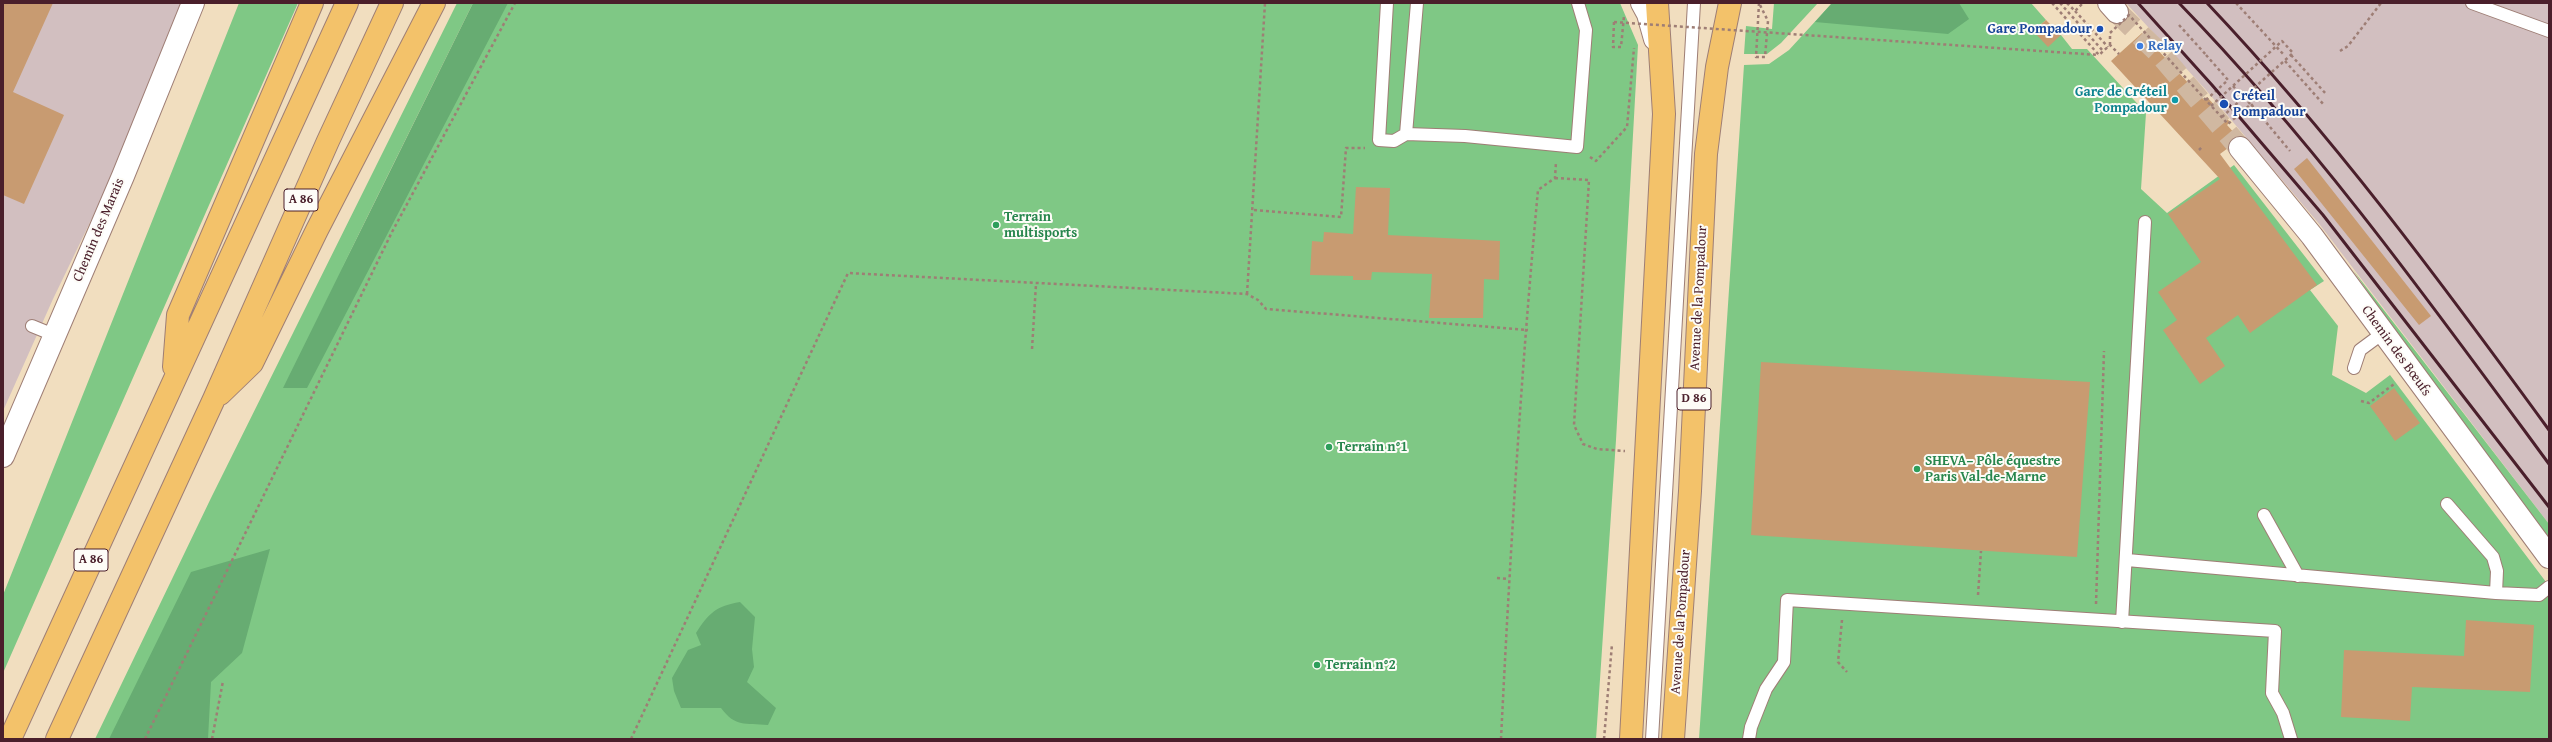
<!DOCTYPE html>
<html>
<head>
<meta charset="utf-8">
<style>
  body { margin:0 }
  #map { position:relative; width:2552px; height:742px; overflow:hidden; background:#f1debf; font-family:"Gentium Book Plus",serif }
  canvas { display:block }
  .frame { position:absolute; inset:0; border:4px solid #4a1f2b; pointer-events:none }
</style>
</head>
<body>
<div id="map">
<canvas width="2552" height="742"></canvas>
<div class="frame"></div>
</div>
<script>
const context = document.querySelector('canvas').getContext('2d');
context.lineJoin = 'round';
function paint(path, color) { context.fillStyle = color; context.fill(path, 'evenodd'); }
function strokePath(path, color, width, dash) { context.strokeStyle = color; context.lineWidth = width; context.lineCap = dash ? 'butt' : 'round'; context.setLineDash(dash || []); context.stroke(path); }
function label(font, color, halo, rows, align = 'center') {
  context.font = font + ' "Gentium Book Plus",serif'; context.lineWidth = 4; context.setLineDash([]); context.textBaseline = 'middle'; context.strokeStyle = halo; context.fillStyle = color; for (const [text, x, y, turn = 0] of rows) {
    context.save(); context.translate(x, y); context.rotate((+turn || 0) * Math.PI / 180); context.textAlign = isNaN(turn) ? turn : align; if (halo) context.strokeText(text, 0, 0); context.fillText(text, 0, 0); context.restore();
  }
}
const industrial = new Path2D(`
  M3 3H196L53 299 3 411Z
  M2126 3H2549V524L2320 225 2206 90Z`);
const green = new Path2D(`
  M239 3H298L3 673V595Z
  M457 3H473L342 268 475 3H1620L1638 45 1616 440 1596 739H95L211 498Z
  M1774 3H1818L1781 43 1767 54H1744L1746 26 1772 29Z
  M1832 3H2031L2046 20 2033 31 2061 35 2072 49H2087L2146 113 2141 189 2167 213 2234 165 2324 281 2310 290 2338 326 2332 375 2366 393 2390 375 2549 586V739H1699L1744 65 1769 64 1789 50Z
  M2353 270 2549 524V541C2484 451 2415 363 2353 270Z`);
const forest = new Path2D(`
  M473 3H508L307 388H283Z
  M1832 3H1959L1969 19 1948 34 1815 22Z
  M270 549 242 653 211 682 208 739H109L191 572Z
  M740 602 755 617 752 649 754 667 747 682 776 708 768 725C745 723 735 727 721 708H681L674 691 672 678 688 650 701 645 696 633C709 613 716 606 740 602Z`);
const building = new Path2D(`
  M3 3H53L13 92 64 115 24 204 3 195Z
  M2046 20 2061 35 2048 47 2033 31Z
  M2142 33 2204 100 2207 97 2230 122 2227 125 2237 136 2232 139 2228 148 2220 154 2317 285 2250 333 2238 315 2206 338 2225 366 2200 384 2163 330 2177 320 2158 292 2201 262 2168 214 2220 179 2111 61Z
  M2307 158 2431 316 2419 325 2294 169Z
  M1356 187 1390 188 1388 235 1500 241 1499 280 1484 279 1483 318H1429L1432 274 1372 272 1371 280H1353V276L1310 275 1312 241 1323 242 1324 232 1353 234Z
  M1761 362 2090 382 2077 557 1751 535Z
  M2394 388 2420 423 2395 441 2370 406Z
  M2466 620 2534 625 2530 692 2412 687 2410 721 2341 717 2344 650 2464 656Z`);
const minorTunnel = new Path2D(`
  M2117 12 2160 54 2240 148`);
const path = new Path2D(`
  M1759 3 1756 57H1765L1768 21 1759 3
  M2052 3 2099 55 2110 45 2119 54
  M2060 3 2103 51
  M2067 3 2075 11 2083 3
  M2236 3 2284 55
  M2075 11 2108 47
  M1614 22 1613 47H1621L1624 16
  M2179 25 2207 56
  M2110 45V33
  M2340 51 2348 46 2381 3
  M2291 55 2326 94
  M2285 61 2324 105
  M2233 86 2242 96
  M2204 98 2228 124 2251 104 2270 127
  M2206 100 2228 80 2206 55
  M2270 127 2290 151
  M2199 150 2202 147
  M1590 157 1596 161 1627 127 1634 48
  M1555 178 1589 180 1574 425 1583 444 1597 449 1625 451
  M1254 210 1341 217 1346 148H1365
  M1247 294 1265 3
  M1032 349 1036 284
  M2361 401 2369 403 2394 384
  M1497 578 1509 579
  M1978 595 1981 551
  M2096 604 2104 351
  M1842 620 1838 662 1847 672
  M145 739 392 232 515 3
  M212 739 223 681
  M631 739 848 273 1247 294 1258 300 1266 309 1528 330
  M1501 739C1510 556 1521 372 1538 190L1555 178 1556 162
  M1604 739 1612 644`);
const service = new Path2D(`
  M1387 3 1379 140 1394 141 1406 134 1465 136 1577 147 1586 30 1578 3
  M2472 3 2549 31
  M1406 134 1417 3
  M32 326 54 335
  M2354 368 2360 350 2383 333
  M2447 504 2493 557 2497 571 2496 593
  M2264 515 2298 576
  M2127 560 2496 593 2539 595 2549 587
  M2122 622 2145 222
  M1652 739 1694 3
  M1749 739 1751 727 1766 689 1784 662 1787 600 2275 631 2272 693 2283 713 2291 739`);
const minor = new Path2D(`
  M2109 3 2117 12
  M2240 148 2312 236 2549 557`);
const tertiary = new Path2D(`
  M1642 3 1648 14 1655 39
  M3 456 123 176 193 3`);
const primary = new Path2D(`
  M1631 739 1664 114 1657 3
  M1673 739 1690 491 1706 154 1717 67 1730 3`);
const motorway = new Path2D(`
  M174 367 178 315 312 3
  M220 394 252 363 317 230 434 3
  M10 739 347 3
  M57 739 214 399 328 141 392 3`);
const rail = new Path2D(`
  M2138 3 2212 85 2323 215 2549 507
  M2179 3C2317 145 2432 305 2549 464
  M2207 3C2333 136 2441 282 2549 430`);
const pathBridge = new Path2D(`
  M1614 22 2099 55
  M2110 33 2129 15 2204 98
  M2211 106 2282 41 2293 53 2244 97
  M2222 117 2244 97 2258 113`);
const markers = [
  [2100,29,4,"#1a4fb4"],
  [2140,46,4,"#3f7fe0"],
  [2175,100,4,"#0f9aa8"],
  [2224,104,5,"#1a4fb4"],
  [996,225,4,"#2e9e5b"],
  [1329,447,4,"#2e9e5b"],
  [1917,469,4,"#2e9e5b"],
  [1317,665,4,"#2e9e5b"]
];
const shields = [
  [301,200,34],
  [1694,399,34],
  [91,560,34]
];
const shieldNames = [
  ["A 86",301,200],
  ["D 86",1694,399],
  ["A 86",91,560]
];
const transitNames = [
  ["Gare Pompadour",2092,29],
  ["Créteil",2233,96,"left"],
  ["Pompadour",2233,112,"left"]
];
const shopNames = [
  ["Relay",2148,46]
];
const cultureNames = [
  ["Gare de Créteil",2167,92],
  ["Pompadour",2167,108]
];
const leisureNames = [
  ["Terrain",1004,217],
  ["multisports",1004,233],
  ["Terrain n°1",1337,447],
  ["SHEVA– Pôle équestre",1925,461],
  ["Paris Val-de-Marne",1925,477],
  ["Terrain n°2",1325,665]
];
const streetNames = [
  ["Chemin des Marais",99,230,-67],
  ["Avenue de la Pompadour",1699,298,-87],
  ["Chemin des Bœufs",2396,351,54],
  ["Avenue de la Pompadour",1681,622,-86]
];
paint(industrial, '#d2bfc0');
paint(green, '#7fc885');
paint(forest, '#67ac72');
paint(building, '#c89b71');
strokePath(minorTunnel, '#d0b8a1', 22, [22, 11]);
strokePath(service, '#9e7e75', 14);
strokePath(minor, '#9e7e75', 24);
strokePath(tertiary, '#9e7e75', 24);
strokePath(primary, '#9e7e75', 24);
strokePath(motorway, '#9e7e75', 24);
strokePath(path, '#9e7e75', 2.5, [3, 3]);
strokePath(service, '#fff', 12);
strokePath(minor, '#fff', 22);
strokePath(tertiary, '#fff', 22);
strokePath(primary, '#f3c26a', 22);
strokePath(motorway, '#f3c26a', 22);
strokePath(rail, '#4a1f2b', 3);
strokePath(pathBridge, '#9e7e75', 2.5, [3, 3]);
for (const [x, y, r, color] of markers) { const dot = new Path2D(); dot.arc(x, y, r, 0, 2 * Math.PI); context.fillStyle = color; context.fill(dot); strokePath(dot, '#fdfcf7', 1.5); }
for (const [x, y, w] of shields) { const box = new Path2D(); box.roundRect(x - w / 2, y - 11, w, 22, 3); context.fillStyle = '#fdfcf7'; context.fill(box); strokePath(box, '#4a1f2b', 1); }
label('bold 13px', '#4a1f2b', null, shieldNames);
label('bold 14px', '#164399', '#fdfcf7', transitNames, 'right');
label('bold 14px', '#366cbe', '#fdfcf7', shopNames, 'left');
label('bold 14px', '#0d838f', '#fdfcf7', cultureNames, 'right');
label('bold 14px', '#27864d', '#fdfcf7', leisureNames, 'left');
label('14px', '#4a1f2b', '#fdfcf7', streetNames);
</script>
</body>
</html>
